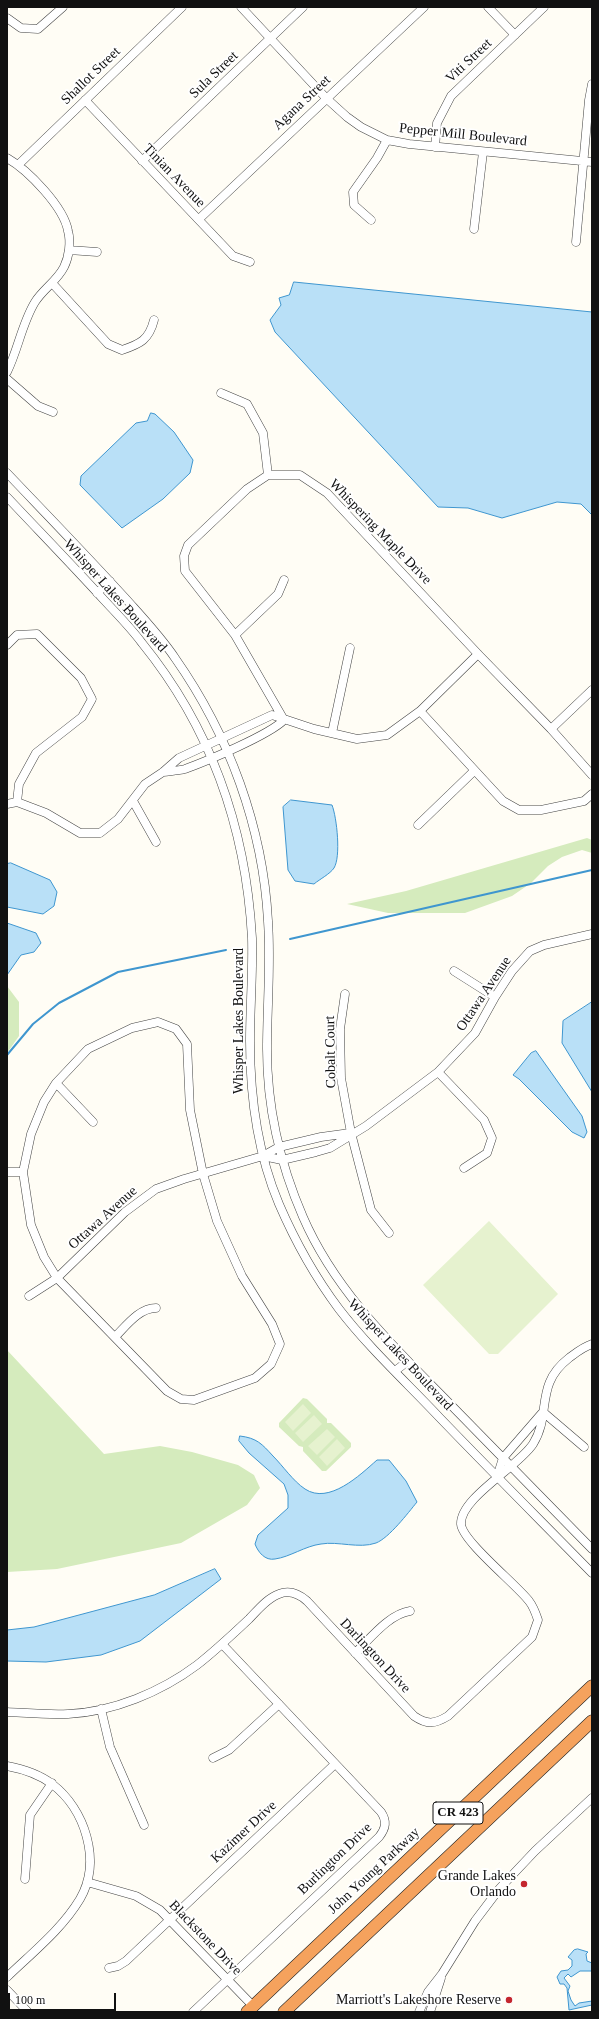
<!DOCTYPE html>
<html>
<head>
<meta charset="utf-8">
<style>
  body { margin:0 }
  #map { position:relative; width:599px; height:2019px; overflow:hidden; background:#fffdf5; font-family:"Times New Roman",serif }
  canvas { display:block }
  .frame { position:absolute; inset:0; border:8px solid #111; pointer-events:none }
  .scale { position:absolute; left:8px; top:1993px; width:108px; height:18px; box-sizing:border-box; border:2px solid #111; border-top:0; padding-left:5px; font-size:12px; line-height:14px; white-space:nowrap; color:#111; -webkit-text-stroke:3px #fff; paint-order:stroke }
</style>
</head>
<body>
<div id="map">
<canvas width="599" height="2019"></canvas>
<div class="frame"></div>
<div class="scale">100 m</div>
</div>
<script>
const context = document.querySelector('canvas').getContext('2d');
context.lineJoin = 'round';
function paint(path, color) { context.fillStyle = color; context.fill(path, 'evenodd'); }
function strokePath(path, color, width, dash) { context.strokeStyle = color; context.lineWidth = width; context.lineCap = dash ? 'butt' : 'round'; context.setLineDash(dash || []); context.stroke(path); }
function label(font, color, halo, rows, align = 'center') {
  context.font = font + ' "Times New Roman",serif'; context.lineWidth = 4; context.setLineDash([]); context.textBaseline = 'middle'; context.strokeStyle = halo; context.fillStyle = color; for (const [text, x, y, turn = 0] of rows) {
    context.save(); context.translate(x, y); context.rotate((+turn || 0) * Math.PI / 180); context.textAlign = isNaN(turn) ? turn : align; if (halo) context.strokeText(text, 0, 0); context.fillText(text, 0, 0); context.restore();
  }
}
const green = new Path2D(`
  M587 838 592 840V853L582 850 562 857 548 866 531 883 512 896 465 913H388L347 904 406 891Z
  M7 986 19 1002V1036L7 1053Z
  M7 1350 104 1454 160 1446 192 1452 238 1465 254 1475 260 1488 247 1505 181 1543 57 1569 7 1572Z
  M303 1398 307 1399 327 1419V1423H331L351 1443V1447L326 1471H322L303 1451V1447L299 1446 279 1427V1423Z`);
const pitch = new Path2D(`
  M489 1221 558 1294 498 1354H489L423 1285Z
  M303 1404 311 1413 293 1431 285 1422Z
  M314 1415 322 1424 303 1442 295 1433Z
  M327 1429 335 1437 317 1455 308 1446Z
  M337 1439 345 1448 327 1466 319 1457Z`);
const water = new Path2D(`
  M294 282 592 312V515L581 504 557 502 502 518 468 508 438 507 275 332 270 320 281 305 279 298 289 295Z
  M151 413 155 414 174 432 193 460 190 473 163 499 122 528 80 485 81 476 136 423 147 421Z
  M291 800 332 805C337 818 341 857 334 868 330 874 320 879 314 884L295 881 288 870 283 807Z
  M11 863 50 880 57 892 54 906 43 914 7 907V864Z
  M7 923 36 933 41 943 34 952 21 955 7 975Z
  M592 1002V1092L562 1043 563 1021Z
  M536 1051 582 1116 587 1132 584 1138 572 1132 519 1079 513 1075 531 1053Z
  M240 1436C257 1438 262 1444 273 1456 283 1466 293 1481 305 1489 329 1505 360 1475 377 1460H389L406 1481 417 1502C408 1513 389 1538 376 1543 359 1549 338 1541 321 1544 305 1546 290 1557 275 1559 265 1561 258 1552 255 1544L258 1535 288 1508V1495L284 1484 249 1453 239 1441Z
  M215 1569 221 1579 140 1641 101 1655 46 1662 7 1661V1630L34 1627 154 1595Z
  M578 1949 588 1952 586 1954 587 1961 592 1963V1971H580L571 1977 568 1974 564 1978 570 1986 568 1991 571 2000 575 2006 579 2003 592 2001V2005L569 2010 567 1988 564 1984H560L557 1977 561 1971 568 1970 572 1966V1960L568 1957 574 1950Z`);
const stream = new Path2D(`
  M290 939 592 870
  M7 1055 33 1024 59 1003 118 972 226 950`);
const minor = new Path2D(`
  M241 7 326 98 347 117 361 127 387 140 409 144 592 162
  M488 7 515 35
  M7 18 21 28 38 29 63 7
  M85 100 233 256 250 262
  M435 147 437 123 451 96 544 7
  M7 158C28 170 64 207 68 231 71 242 69 257 64 267 57 281 43 289 35 302 22 323 18 350 7 372
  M142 161 303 7
  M18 165 182 7
  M199 219 424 7
  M371 220 354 205 353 192 377 158 387 140
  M474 229 483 152
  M576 242 589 100 592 84
  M69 250 97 252
  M52 283 108 344 122 350C140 344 149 340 154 320
  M7 379 38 406 53 412
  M221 393 247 404 263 433 268 475
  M7 473C47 515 87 556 126 599 143 618 161 637 175 658 229 735 263 827 268 921 271 964 267 1006 267 1049 267 1107 280 1164 303 1217 335 1291 393 1346 448 1402 496 1451 544 1500 592 1549
  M7 497C39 531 72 565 104 600 117 614 131 628 142 643 211 728 246 829 252 938 253 972 250 1007 250 1041 250 1097 257 1152 279 1204 295 1241 315 1277 339 1309 369 1348 406 1382 439 1417 490 1470 541 1521 592 1573
  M97 593 110 581
  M235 635 278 594 284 580
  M7 645 17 635 37 634 81 678 92 699 82 717 36 753 19 784 17 802
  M420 711 503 801 519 810H541L584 801 592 794
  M284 720 235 635 185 571 184 556 188 545 247 489 268 475H300L327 493 478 654 551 729 592 775
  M551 729 592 690
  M332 733 350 648
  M163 772C170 771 178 771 185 769 207 761 269 735 284 720
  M133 801 156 842
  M7 804 17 802 46 813 80 833H100L118 819 145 784 163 772 179 758 272 715 314 729 357 739 387 735 420 711 478 654
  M418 825 474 771
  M454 971 495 997
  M345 994 340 1029 341 1078 351 1133 371 1210 389 1233
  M158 1022 176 1029 187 1044 190 1110 203 1174 217 1221 242 1276 272 1324 280 1344 271 1364 255 1378 194 1400 181 1399 167 1391 57 1278 44 1257 31 1225 23 1172 31 1134 44 1102 56 1083 88 1049 132 1028Z
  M438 1072 484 1120 492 1138 487 1153 464 1168
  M56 1083 93 1122
  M263 1156 282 1160 316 1152 330 1148 366 1126 438 1072 475 1033 495 997 512 971 530 951 544 945 592 934
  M7 1172H23
  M29 1296 57 1278 125 1212 156 1189 184 1179 263 1156 279 1147 321 1137 350 1133
  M115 1337C126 1326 139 1308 156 1308
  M395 1371 408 1361
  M543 1412 584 1447
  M497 1477 503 1458 542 1413
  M355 1653C370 1639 389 1614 410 1611
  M101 1709 110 1747 144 1825
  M7 1712C27 1713 48 1715 68 1714 113 1712 161 1692 197 1665 215 1651 232 1635 249 1619 257 1611 267 1598 279 1594 289 1590 299 1594 307 1601L414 1716C427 1725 435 1724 448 1716L532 1637 538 1620C536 1614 533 1606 529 1601 517 1585 462 1541 461 1524 460 1498 518 1467 533 1444 552 1414 534 1385 569 1358 577 1352 583 1347 592 1344
  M213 1758 229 1750 279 1704
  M7 1766C23 1769 39 1774 52 1784 85 1809 102 1861 80 1899 62 1929 33 1952 7 1977
  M25 1879 30 1815 52 1783
  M87 1882 136 1896 160 1910 253 2006
  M109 1968 118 1966 126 1961 335 1764
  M7 1990 28 2012
  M193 2012 379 1837C386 1828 387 1821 381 1812L222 1644
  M419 2012 428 1992 442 1974 475 1921 500 1888 535 1851 592 1798
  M430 2012 441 1978`);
const highway = new Path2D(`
  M247 2012 592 1686
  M284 2012 592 1721`);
const markers = [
  [524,1884,4,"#c4262e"],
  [509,2000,4,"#c4262e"]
];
const shields = [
  [458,1813,50]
];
const shieldNames = [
  ["CR 423",458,1813]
];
const streetNames = [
  ["Viti Street",469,61,-43],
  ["Sula Street",214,75,-44],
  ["Shallot Street",91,76,-44],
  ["Agana Street",302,103,-43],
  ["Pepper Mill Boulevard",463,135,6],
  ["Tinian Avenue",174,176,46],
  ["Whispering Maple Drive",380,532,46],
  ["Whisper Lakes Boulevard",115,596,48],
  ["Ottawa Avenue",484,994,-56],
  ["Whisper Lakes Boulevard",239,1021,-90],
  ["Cobalt Court",331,1052,-91],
  ["Ottawa Avenue",103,1218,-42],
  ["Whisper Lakes Boulevard",400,1355,47],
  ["Darlington Drive",375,1656,47],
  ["Kazimer Drive",244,1832,-43],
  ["Burlington Drive",335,1859,-44],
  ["John Young Parkway",374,1871,-43],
  ["Blackstone Drive",205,1938,46]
];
const poiNames = [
  ["Grande Lakes",516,1876],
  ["Orlando",516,1892],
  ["Marriott's Lakeshore Reserve",501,2000]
];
paint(green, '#d5ebbd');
paint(pitch, '#e6f2cf');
paint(water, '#b9e0f7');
strokePath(water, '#3f96cf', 1);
strokePath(stream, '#3f96cf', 2);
strokePath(minor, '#444', 9);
strokePath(highway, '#222', 13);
strokePath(minor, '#fff', 8);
strokePath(highway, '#f5a25d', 12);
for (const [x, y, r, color] of markers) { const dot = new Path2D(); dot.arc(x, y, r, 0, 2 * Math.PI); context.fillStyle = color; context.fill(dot); strokePath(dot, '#fff', 1.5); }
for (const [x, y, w] of shields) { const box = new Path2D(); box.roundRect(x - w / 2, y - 11, w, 22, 3); context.fillStyle = '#fff'; context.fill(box); strokePath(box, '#111', 1); }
label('bold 13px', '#111', null, shieldNames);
label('14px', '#111', '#fff', streetNames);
label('14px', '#111', '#fff', poiNames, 'right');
</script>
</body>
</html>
